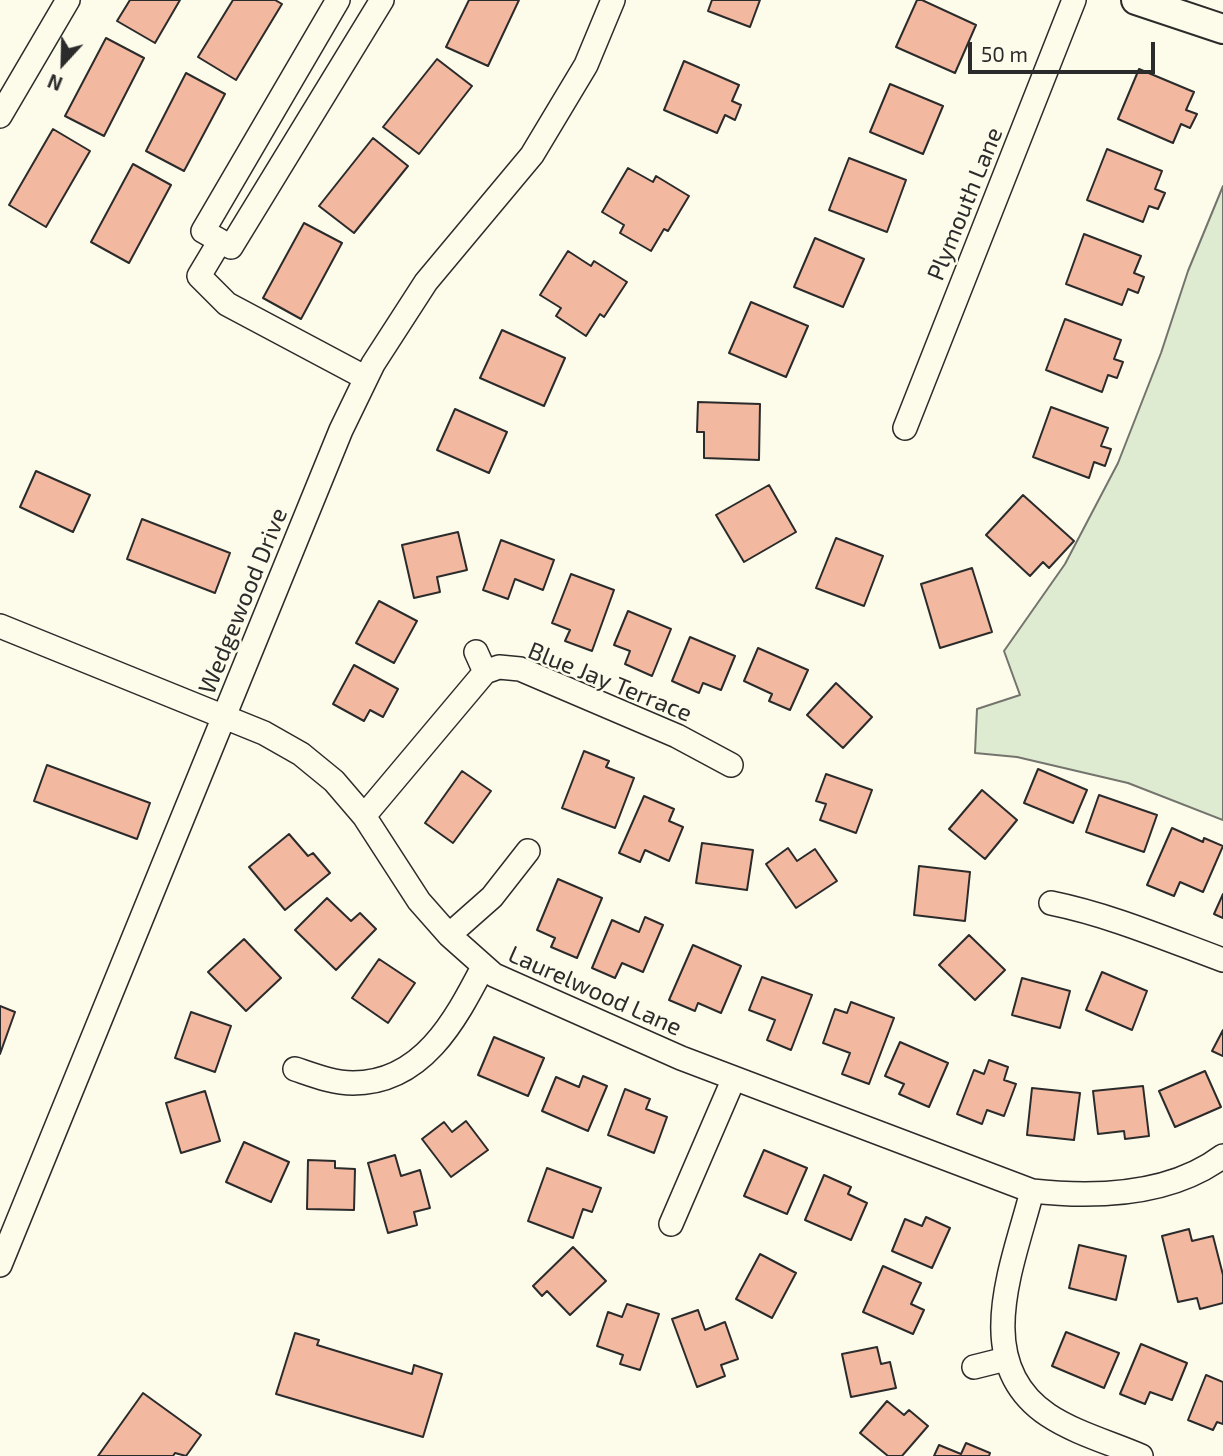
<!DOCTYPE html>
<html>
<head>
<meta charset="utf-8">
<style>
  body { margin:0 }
  #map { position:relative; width:1223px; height:1456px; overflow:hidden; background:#fdfbea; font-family:"Exo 2",sans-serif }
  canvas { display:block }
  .north { position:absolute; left:28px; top:28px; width:70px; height:70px; -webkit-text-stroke:5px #fdfbea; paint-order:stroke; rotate:202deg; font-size:19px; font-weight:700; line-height:28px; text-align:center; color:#2b2b2b }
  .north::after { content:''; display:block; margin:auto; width:24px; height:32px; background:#2b2b2b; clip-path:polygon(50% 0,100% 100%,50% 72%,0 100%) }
  .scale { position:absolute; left:968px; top:42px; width:187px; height:32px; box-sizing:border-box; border:4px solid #2b2b2b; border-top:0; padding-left:9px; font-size:21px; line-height:24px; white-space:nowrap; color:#2b2b2b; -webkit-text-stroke:5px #fdfbea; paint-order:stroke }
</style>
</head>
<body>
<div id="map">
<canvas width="1223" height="1456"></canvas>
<div class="north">N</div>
<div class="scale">50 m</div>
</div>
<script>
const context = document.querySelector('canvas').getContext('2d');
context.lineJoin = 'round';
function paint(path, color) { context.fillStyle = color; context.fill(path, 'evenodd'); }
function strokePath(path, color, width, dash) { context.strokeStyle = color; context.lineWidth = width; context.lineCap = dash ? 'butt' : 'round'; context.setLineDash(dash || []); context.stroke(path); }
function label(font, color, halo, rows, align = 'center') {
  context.font = font + ' "Exo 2",sans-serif'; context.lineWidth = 5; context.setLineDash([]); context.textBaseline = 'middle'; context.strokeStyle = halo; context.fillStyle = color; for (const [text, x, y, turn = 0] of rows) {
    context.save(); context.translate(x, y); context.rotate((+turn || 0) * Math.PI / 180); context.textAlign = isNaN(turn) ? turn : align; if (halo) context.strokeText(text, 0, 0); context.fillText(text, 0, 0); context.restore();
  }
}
const green = new Path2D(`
  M1223 186V820L1128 783 1017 757 975 753 977 709 1020 695 1004 651 1065 564 1118 463 1161 353 1188 271Z`);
const building = new Path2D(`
  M130 0H180L155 43 117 21Z
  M233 0H275L282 4 236 80 198 57Z
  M469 0H519L488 66 446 47Z
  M712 0H760L750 27 708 11Z
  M917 0H922L976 25 955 73 896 47Z
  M106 38 144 58 104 136 65 116Z
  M437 59 472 86 419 154 383 127Z
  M684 61 739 85 732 101 741 105 735 120 725 115 717 133 664 110Z
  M1139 69 1194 92 1186 110 1197 114 1190 128 1181 124 1173 143 1118 119Z
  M186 73 225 94 184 171 146 151Z
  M890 84 943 106 923 154 870 132Z
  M53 129 90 151 46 227 9 205Z
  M373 138 408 166 354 233 319 206Z
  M1107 149 1162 171 1155 189 1165 193 1158 209 1149 206 1143 222 1087 200Z
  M849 158 906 180 887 232 829 210Z
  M133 164 171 185 129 263 91 242Z
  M628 168 653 182 656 176 689 196 668 231 664 229 651 251 620 233 624 225 602 212Z
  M304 223 342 243 301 319 263 298Z
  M1084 234 1141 256 1134 273 1144 277 1138 293 1128 289 1122 305 1066 284Z
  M815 238 864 259 843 307 794 287Z
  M568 251 591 266 594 261 627 282 604 317 600 314 586 336 556 316 561 308 540 295Z
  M751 302 808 326 786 377 729 353Z
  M1065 319 1121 340 1114 359 1123 362 1117 378 1108 375 1102 392 1046 370Z
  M502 330 565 358 544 406 480 378Z
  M698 402 760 404 759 460 704 458V432H697Z
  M1051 407 1108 428 1101 446 1111 449 1105 466 1094 462 1089 478 1033 457Z
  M455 409 507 432 489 473 437 450Z
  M36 471 90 495 73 532 20 507Z
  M769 485 796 532 744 562 716 515Z
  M1023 495 1074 541 1049 568 1043 562 1030 576 986 535Z
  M142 519 230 553 215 593 127 559Z
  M458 532 467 570 437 577 440 592 414 598 402 545Z
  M836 538 883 556 864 606 816 588Z
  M501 540 554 560 543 590 515 579 508 599 483 590Z
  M972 568 992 632 940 648 921 584Z
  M571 574 614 590 592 651 565 641 570 630 552 623Z
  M379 601 417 621 394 663 356 643Z
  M628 611 671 629 652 676 625 664 630 651 614 645Z
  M690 637 735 656 721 690 703 683 699 693 672 681Z
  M758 648 808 670 790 710 769 701 772 694 744 681Z
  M354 665 398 689 383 717 370 710 364 721 333 704Z
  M836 683 872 717 843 748 807 715Z
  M584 751 609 761 606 767 634 778 615 828 562 808Z
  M47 765 150 803 137 839 34 801Z
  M1038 769 1087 790 1073 823 1024 803Z
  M462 771 491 791 453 843 425 823Z
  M826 774 872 790 856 833 820 820 826 804 816 801Z
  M982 790 1017 820 985 859 949 829Z
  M1099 795 1157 815 1144 852 1086 832Z
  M644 796 674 809 669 821 683 827 669 861 645 850 640 862 619 853Z
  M1172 828 1203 842 1204 838 1223 846 1203 892 1180 882 1174 896 1147 885Z
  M289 834 308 856 313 853 330 873 285 910 249 867Z
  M702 843 753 850 747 890 696 883Z
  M788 848 797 861 815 849 837 881 796 908 766 864Z
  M919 866 970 872 965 921 914 915Z
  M558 879 602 898 577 958 551 947 555 938 537 930Z
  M1223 894V918L1214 914Z
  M327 898 351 921 360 913 376 929 336 970 295 930Z
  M645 917 663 925 643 972 622 963 615 978 592 968 612 920 639 932Z
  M969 935 1005 970 975 1000 939 965Z
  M244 939 281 978 246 1011 208 972Z
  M693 945 741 966 721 1013 698 1003 695 1011 669 1000Z
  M379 959 415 983 388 1023 352 998Z
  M1102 972 1147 991 1132 1030 1086 1010Z
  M762 977 812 995 791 1050 767 1040 775 1020 749 1010Z
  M1022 978 1070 991 1060 1028 1012 1015Z
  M851 1002 894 1018 869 1084 842 1074 850 1053 823 1043 835 1009 847 1013Z
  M0 1006 15 1012 0 1054Z
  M191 1012 231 1026 215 1072 175 1058Z
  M1223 1030V1056L1212 1051Z
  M494 1037 544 1058 528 1096 478 1075Z
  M900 1042 948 1063 929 1107 899 1094 904 1084 885 1076Z
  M989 1060 1008 1067 1004 1080 1016 1084 1004 1116 987 1110 982 1124 957 1114 974 1070 984 1074Z
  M1205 1071 1221 1107 1175 1127 1159 1091Z
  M583 1076 607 1086 588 1131 542 1111 556 1077 579 1087Z
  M1143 1086 1149 1136 1125 1139 1124 1131 1098 1134 1093 1091Z
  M1032 1088 1080 1093 1074 1140 1027 1135Z
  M625 1089 650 1099 646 1109 667 1117 654 1153 608 1135Z
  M205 1091 220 1141 181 1153 166 1103Z
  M466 1121 488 1150 451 1177 422 1139 444 1122 452 1132Z
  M244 1142 289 1162 271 1202 226 1182Z
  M764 1150 807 1168 787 1214 744 1196Z
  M395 1155 401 1176 420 1170 430 1208 414 1212 417 1225 388 1233 368 1163Z
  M308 1160 335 1161V1168L355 1169 354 1210 307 1209Z
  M547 1168 601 1188 592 1212 583 1209 573 1238 528 1221Z
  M824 1175 851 1187 848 1194 867 1203 851 1240 805 1220Z
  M926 1217 950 1228 932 1268 892 1251 905 1219 922 1226Z
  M1189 1229 1192 1241 1213 1236 1223 1275V1303L1200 1309 1197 1298 1178 1302 1162 1236Z
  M1079 1245 1126 1256 1116 1300 1069 1288Z
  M573 1247 606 1281 570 1315 547 1291 542 1296 533 1286Z
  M760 1254 796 1273 772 1318 736 1299Z
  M883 1266 921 1283 911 1304 924 1310 913 1334 863 1312Z
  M627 1304 659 1314 640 1370 620 1364 623 1355 597 1346 608 1312 622 1317Z
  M698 1310 705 1330 725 1322 738 1359 721 1365 725 1376 697 1387 672 1319Z
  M1066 1332 1119 1353 1104 1388 1052 1366Z
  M295 1333 319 1340 317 1345 412 1374 414 1365 442 1374 423 1437 276 1394Z
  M1141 1344 1187 1363 1172 1400 1150 1392 1145 1404 1120 1394Z
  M877 1347 881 1364 890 1362 896 1388 851 1397 842 1354Z
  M1206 1375 1223 1382V1424L1217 1422 1213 1430 1188 1420Z
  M143 1393 201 1435 186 1456 175 1453 173 1456H98Z
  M887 1401 904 1415 909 1410 928 1426 902 1456H888L860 1433Z
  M966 1443 990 1453 989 1456H934L939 1445 961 1454Z`);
const minor = new Path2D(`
  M338 0 203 231 231 247 382 0
  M0 116 68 0
  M220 241 199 276 227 304 366 378
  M905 428 1074 0
  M0 626 264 733 301 754 334 781 364 816 419 901 449 935 494 975 681 1058 1032 1191C1096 1198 1170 1196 1223 1156
  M476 652 485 672
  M364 816 485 672 499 667 520 669 677 736 731 765
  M1051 903C1110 915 1166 939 1223 960
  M449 935 492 897 528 851
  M295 1069C313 1075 333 1083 353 1083 422 1083 455 1021 483 967
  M1032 1191C1014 1263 969 1362 1048 1415 1075 1433 1111 1443 1141 1456
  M671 1224 734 1078
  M0 1265 341 430 373 364 426 282 532 155 586 65 613 0
  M974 1367 1006 1359`);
const tertiary = new Path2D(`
  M1136 0 1223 29`);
const streetNames = [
  ["Plymouth Lane",965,204,-68],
  ["Wedgewood Drive",243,601,-68],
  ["Blue Jay Terrace",610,682,22],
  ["Laurelwood Lane",595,991,24]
];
paint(green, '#deebd1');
strokePath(green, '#74746e', 2);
paint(building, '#f2b8a0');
strokePath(building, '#2b2b2b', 2);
strokePath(minor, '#2b2b2b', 26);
strokePath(tertiary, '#2b2b2b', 32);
strokePath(minor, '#fdfbea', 23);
strokePath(tertiary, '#fdfbea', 28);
label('24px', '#2b2b2b', '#fdfbea', streetNames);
</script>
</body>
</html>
